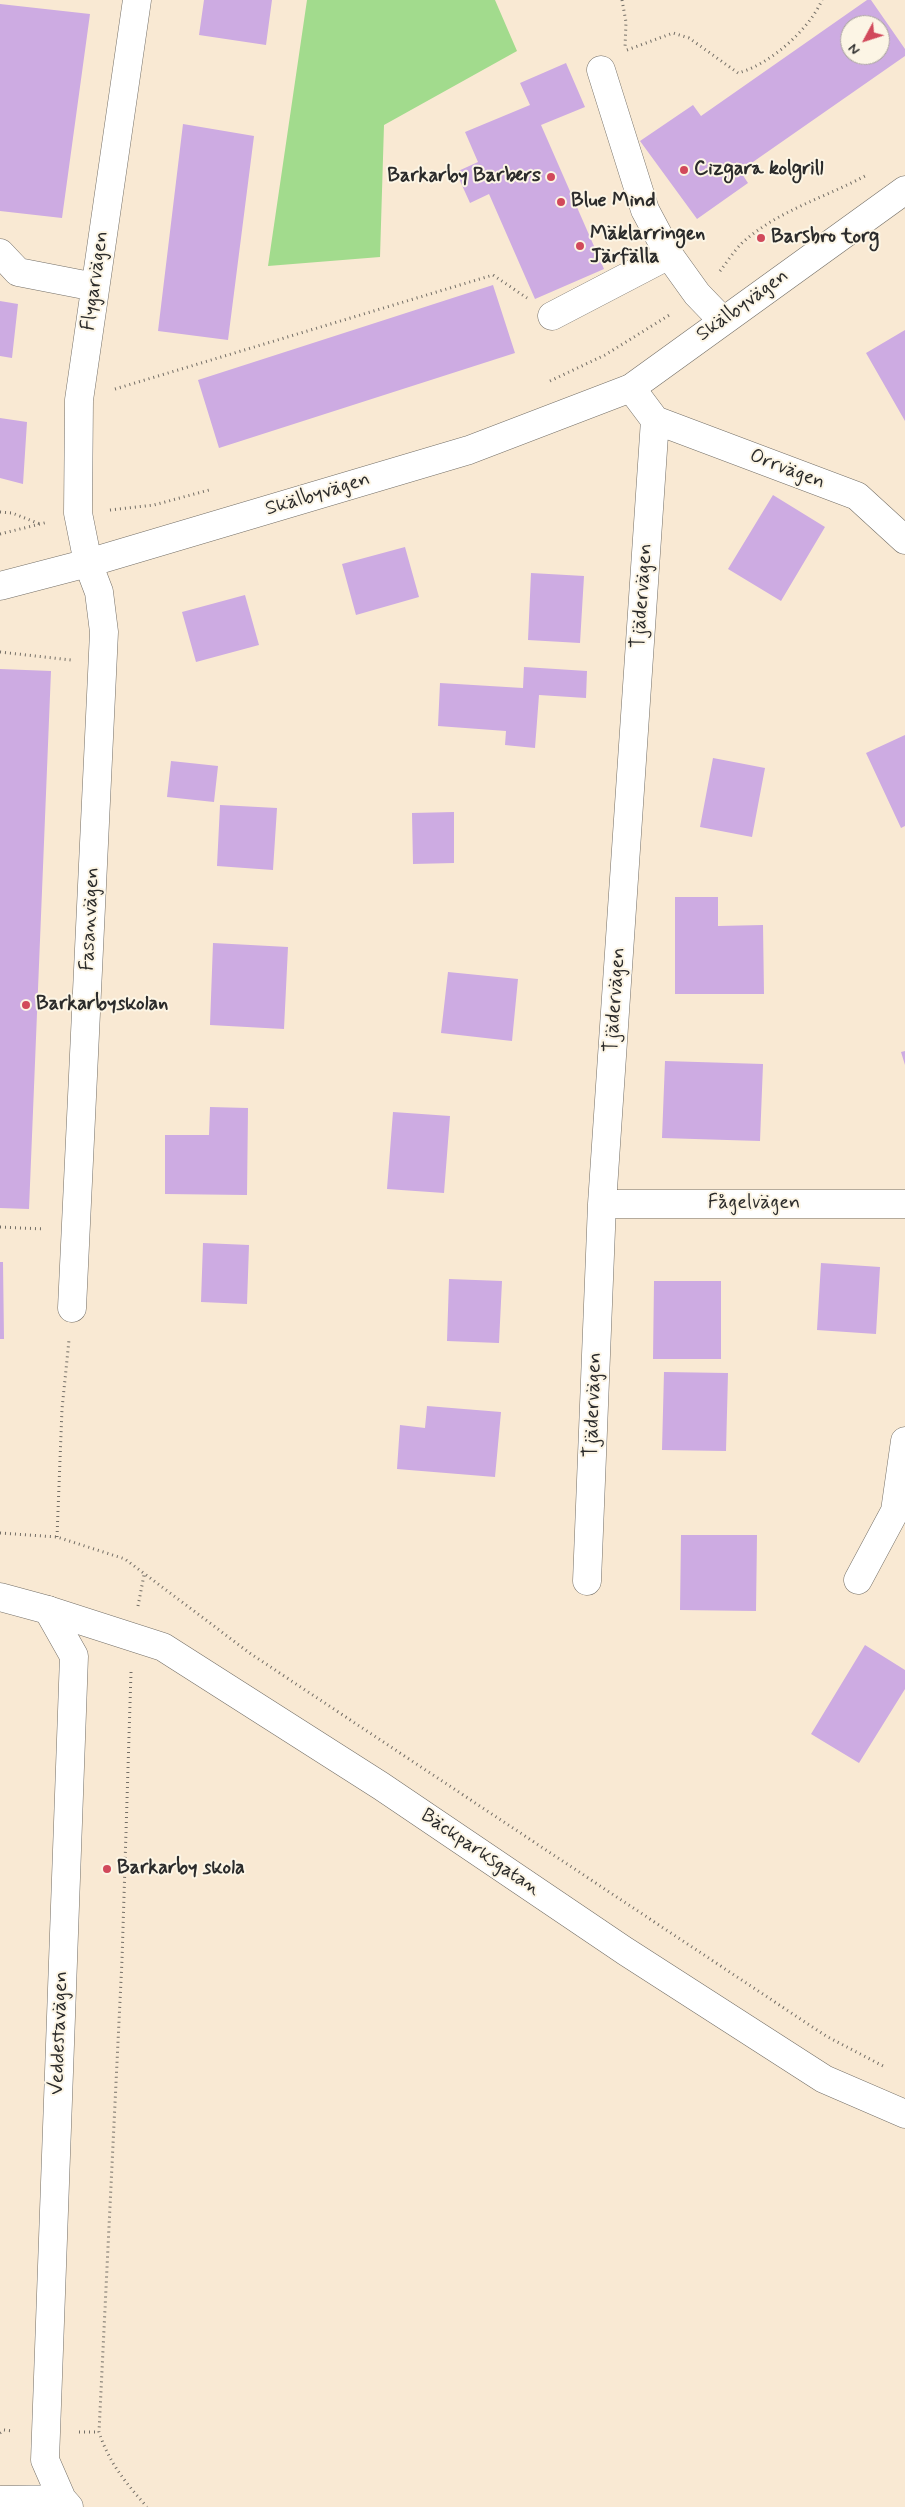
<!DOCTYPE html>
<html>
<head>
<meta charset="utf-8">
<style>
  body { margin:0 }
  #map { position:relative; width:905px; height:2507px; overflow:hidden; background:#f9e9d3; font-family:Mynerve,sans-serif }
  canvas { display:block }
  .north { position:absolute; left:840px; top:15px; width:50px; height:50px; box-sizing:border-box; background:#fcf5e5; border:1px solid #a8a49b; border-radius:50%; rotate:230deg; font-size:14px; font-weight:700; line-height:20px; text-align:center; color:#2b2b2b }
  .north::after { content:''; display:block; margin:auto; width:18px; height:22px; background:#d1495b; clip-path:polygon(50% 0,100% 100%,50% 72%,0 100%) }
</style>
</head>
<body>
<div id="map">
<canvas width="905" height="2507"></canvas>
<div class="north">N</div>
</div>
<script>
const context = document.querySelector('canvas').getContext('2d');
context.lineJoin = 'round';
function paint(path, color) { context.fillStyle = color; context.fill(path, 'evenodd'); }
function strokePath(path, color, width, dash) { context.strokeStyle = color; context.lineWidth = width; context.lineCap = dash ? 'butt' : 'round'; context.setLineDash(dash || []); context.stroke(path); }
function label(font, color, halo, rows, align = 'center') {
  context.font = font + ' Mynerve,sans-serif'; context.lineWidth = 4; context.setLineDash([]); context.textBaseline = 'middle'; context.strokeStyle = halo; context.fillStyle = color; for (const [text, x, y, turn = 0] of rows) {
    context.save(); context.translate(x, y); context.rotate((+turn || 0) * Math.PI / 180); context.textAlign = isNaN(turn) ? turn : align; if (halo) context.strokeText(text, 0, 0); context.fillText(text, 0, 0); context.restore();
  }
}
const green = new Path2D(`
  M307 0H495L517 51 384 125 380 257 268 266Z`);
const building = new Path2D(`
  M204 0H272L266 45 199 35Z
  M867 0H871L905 49V56L740 171 748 183 697 219 640 141 693 105 701 116ZM850 25H880V55H850Z
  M0 4 90 14 62 218 0 211Z
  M566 63 585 107 541 125 604 269 535 299 489 194 470 203 456 172 478 162 465 132 530 105 520 83Z
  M183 124 254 136 228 340 158 331Z
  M493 285 515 353 219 448 198 380Z
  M0 301 18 304 12 358 0 356Z
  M905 330V421L866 353Z
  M0 418 27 422 23 484 0 478Z
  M773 495 825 527 781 601 728 569Z
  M405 547 419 597 356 615 342 564Z
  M531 573 584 576 580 643 528 640Z
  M245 595 259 645 196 662 182 612Z
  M524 667 587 671 586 698 539 695 535 748 505 745 506 731 438 726 440 683 523 688Z
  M0 669 51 671 29 1209 0 1208Z
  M905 735V826L901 828 866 753Z
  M713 758 765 768 752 837 700 827Z
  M171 761 218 766 214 802 167 797Z
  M220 805 277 808 273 870 217 866Z
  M454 812V863L413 864 412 813Z
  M675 897H718V926L763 925 764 994H675Z
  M213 943 288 947 284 1029 210 1025Z
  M448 972 518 979 512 1041 441 1033Z
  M905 1051V1065L901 1052Z
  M665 1061 763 1064 760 1141 662 1138Z
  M210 1107 248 1108 247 1195 165 1194V1135H209Z
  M393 1112 450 1116 444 1193 387 1189Z
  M203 1243 249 1245 247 1304 201 1302Z
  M0 1262H3L4 1339H0Z
  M821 1263 880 1267 876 1334 817 1330Z
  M449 1279 502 1281 499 1343 447 1341Z
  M654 1281H721V1359H653Z
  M664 1372 728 1373 726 1451 662 1450Z
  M427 1406 501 1412 495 1477 397 1469 400 1425 425 1428Z
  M681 1535H757L756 1611 680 1610Z
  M865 1645 905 1670V1689L859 1763 811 1734Z`);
const path = new Path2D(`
  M622 0 626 22 625 48
  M627 50 673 33 689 38 738 73C769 65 809 30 822 0
  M720 271C727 262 734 251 742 243 777 211 824 198 865 176
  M550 381 605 355 671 314
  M115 389 493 275 527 298
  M110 510 154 505 209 490
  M0 512 12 513 40 524
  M0 534 48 522
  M0 652 71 660
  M0 1227 44 1229
  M0 1533 57 1537 125 1559 251 1654 826 2036 885 2067
  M57 1537 62 1409 69 1340
  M138 1606 144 1575
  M131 1672 122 1960 99 2432C109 2463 126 2483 147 2507
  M79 2432H99
  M0 2433 4 2430 13 2431`);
const minor = new Path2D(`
  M601 70 645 210 669 255 697 294 722 320
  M0 253 18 272 95 287
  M552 316 669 255
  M631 388 655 420
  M655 420 857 496 905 540
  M602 1204H905
  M72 1308 104 632 99 592 88 563 78 513 79 400 137 0
  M858 1580 895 1511 905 1441
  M587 1581 602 1204 655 420
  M48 1610 163 1647 381 1786 625 1951 824 2079 905 2114`);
const tertiary = new Path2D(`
  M0 586 88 563 469 450 631 388 905 190
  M0 1597 48 1610 74 1656 45 2460 62 2499 69 2507
  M0 2500 62 2499`);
const markers = [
  [684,170,5,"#d1495b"],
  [551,177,5,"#d1495b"],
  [561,202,5,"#d1495b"],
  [761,238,5,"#d1495b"],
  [580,246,5,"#d1495b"],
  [26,1005,5,"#d1495b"],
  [107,1869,5,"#d1495b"]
];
const poiNames = [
  ["Cizgara kolgrill",694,170],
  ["Barkarby Barbers",541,177,"right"],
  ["Blue Mind",571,202],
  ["Mäklarringen",590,235],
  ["Järfälla",590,258],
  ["Barsbro torg",771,238],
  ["Barkarbyskolan",36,1005],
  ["Barkarby skola",117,1869]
];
const streetNames = [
  ["Flygarvägen",96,281,-82],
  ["Skälbyvägen",743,306,-36],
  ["Orrvägen",787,470,21],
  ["Skälbyvägen",318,495,-17],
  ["Tjädervägen",643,596,-86],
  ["Fasanvägen",91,919,-87],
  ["Tjädervägen",616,1000,-86],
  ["Fågelvägen",754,1204],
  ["Tjädervägen",594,1405,-88],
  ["Bäckparksgatan",480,1853,34],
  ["Veddestavägen",60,2033,-88]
];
paint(green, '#a2db8d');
paint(building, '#cdabe2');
strokePath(minor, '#736e66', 29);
strokePath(tertiary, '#736e66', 29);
strokePath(path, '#736e66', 3, [1, 4]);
strokePath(minor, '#fff', 28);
strokePath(tertiary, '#fff', 28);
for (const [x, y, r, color] of markers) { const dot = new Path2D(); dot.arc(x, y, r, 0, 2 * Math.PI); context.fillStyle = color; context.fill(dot); strokePath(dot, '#fcf5e5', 2); }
label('bold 20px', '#2b2b2b', '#fcf5e5', poiNames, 'left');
label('20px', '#2b2b2b', '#fcf5e5', streetNames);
</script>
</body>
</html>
